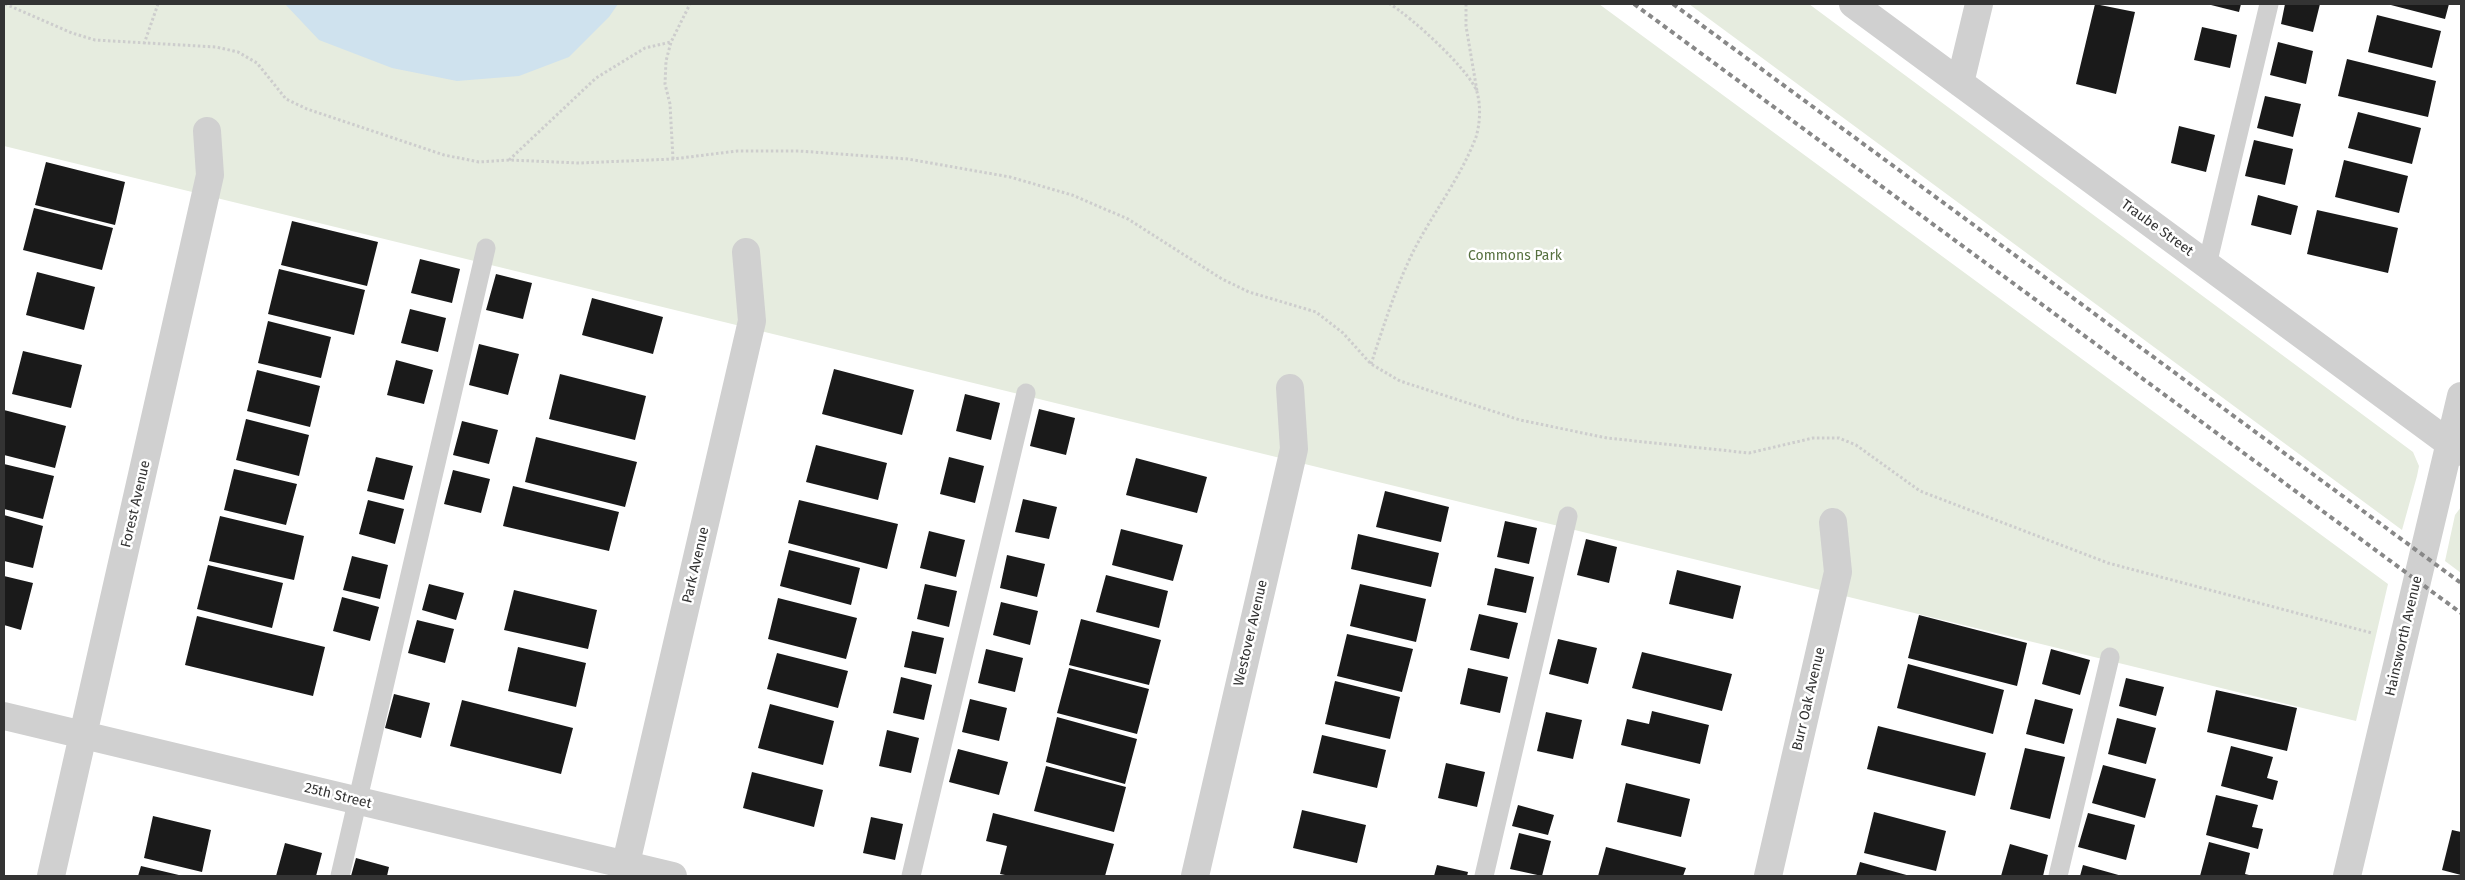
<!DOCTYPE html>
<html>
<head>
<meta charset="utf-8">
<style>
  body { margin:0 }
  #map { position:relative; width:2465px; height:880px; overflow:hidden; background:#fff; font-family:"Fira Sans",sans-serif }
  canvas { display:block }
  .frame { position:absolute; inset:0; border:5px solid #333; pointer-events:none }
</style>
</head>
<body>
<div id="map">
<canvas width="2465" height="880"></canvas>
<div class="frame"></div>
</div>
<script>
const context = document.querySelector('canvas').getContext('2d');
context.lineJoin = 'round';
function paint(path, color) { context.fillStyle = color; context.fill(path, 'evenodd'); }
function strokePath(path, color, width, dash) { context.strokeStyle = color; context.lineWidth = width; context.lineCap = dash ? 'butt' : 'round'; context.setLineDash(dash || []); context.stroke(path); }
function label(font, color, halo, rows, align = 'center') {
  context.font = font + ' "Fira Sans",sans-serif'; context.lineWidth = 5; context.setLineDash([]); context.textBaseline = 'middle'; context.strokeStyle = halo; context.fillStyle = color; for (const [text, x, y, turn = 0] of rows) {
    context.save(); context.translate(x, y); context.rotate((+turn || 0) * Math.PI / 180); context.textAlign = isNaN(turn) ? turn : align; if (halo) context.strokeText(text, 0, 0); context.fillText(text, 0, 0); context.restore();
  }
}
const green = new Path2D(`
  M4 4H1599L2388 584 2356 721 4 146Z
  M1689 4H1809L2413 452 2419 466 2417 476 2402 530Z
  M2461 507V573L2445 561 2455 515Z`);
const water = new Path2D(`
  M285 4H618L609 17 569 57 519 76 457 81 392 68 319 40Z`);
const building = new Path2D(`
  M2095 4 2135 12 2116 94 2076 84Z
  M2207 4H2241L2239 12Z
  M2285 4H2320L2313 32 2281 24Z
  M2387 4H2449L2445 19Z
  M2377 15 2441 31 2432 68 2368 52Z
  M2202 27 2237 35 2230 68 2194 60Z
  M2278 42 2313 51 2306 84 2270 75Z
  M2347 59 2436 81 2428 117 2338 96Z
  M2265 96 2301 104 2293 137 2257 128Z
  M2358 112 2421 128 2412 164 2348 148Z
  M2179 126 2215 135 2206 172 2171 163Z
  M2254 140 2293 149 2285 185 2245 176Z
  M2344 160 2408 176 2399 213 2335 197Z
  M46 162 125 182 115 225 35 205Z
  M2258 195 2298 206 2291 235 2251 225Z
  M34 208 113 228 102 270 23 250Z
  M2317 210 2398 228 2388 273 2307 254Z
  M292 221 378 242 367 286 281 265Z
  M420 259 460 269 452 303 411 293Z
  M279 269 365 290 354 335 268 314Z
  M37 272 95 287 84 330 26 315Z
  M496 274 532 283 523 319 486 310Z
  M592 298 663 317 653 354 582 335Z
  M410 309 446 318 438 352 401 343Z
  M268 321 331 337 321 378 258 363Z
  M479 344 519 354 508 395 469 385Z
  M23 351 82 365 71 408 12 394Z
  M396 360 433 370 424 404 387 395Z
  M834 369 914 390 902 435 822 414Z
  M257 370 320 386 310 427 247 411Z
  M560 374 646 396 635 440 549 419Z
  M965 394 1000 403 991 440 956 431Z
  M1039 409 1075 418 1066 455 1030 446Z
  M4 410 66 426 55 468 4 455Z
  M246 419 309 435 299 476 236 460Z
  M462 421 498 430 489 464 453 455Z
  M536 437 637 462 625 507 525 482Z
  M816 445 887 463 878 500 806 482Z
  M376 457 413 466 404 500 367 491Z
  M949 457 984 466 975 503 940 494Z
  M1136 458 1207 477 1197 513 1126 495Z
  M4 464 54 476 43 519 4 509Z
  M234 469 297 484 286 525 224 510Z
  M453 470 490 479 481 513 444 504Z
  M513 486 619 512 609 551 503 526Z
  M1385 491 1449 507 1441 542 1376 527Z
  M1023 499 1057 507 1049 539 1015 532Z
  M368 500 404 509 395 544 359 534Z
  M799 500 898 524 887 569 788 543Z
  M4 515 43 526 33 568 4 561Z
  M220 516 304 536 294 580 209 561Z
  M1505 521 1537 528 1529 564 1497 557Z
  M1121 529 1183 545 1173 581 1112 565Z
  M929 531 965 540 956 577 920 568Z
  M1358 534 1439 553 1431 587 1351 569Z
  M1586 539 1617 547 1609 583 1577 575Z
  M789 550 860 568 851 605 780 586Z
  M1007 555 1045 564 1037 597 1000 588Z
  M352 556 388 565 380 599 343 590Z
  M208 565 283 583 272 628 197 609Z
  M1495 568 1534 577 1526 613 1487 605Z
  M1677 570 1741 586 1733 619 1669 604Z
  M1106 575 1168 591 1159 628 1096 612Z
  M4 576 33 583 21 630 4 625Z
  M429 584 464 593 456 620 422 610Z
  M925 584 957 591 949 627 917 619Z
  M1360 584 1426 599 1416 642 1350 626Z
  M514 590 597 610 588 649 504 630Z
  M342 597 379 607 370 641 333 631Z
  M778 598 857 618 846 659 768 639Z
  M1001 602 1038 611 1030 645 993 635Z
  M1479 614 1518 623 1509 659 1470 650Z
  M1919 615 2027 643 2017 686 1908 658Z
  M197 616 325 647 313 696 185 665Z
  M1081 619 1161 640 1149 685 1069 665Z
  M417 620 454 629 445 663 408 653Z
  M912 631 944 638 936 674 904 667Z
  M1347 634 1413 649 1402 692 1337 676Z
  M1558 639 1597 648 1588 684 1549 674Z
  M518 647 586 663 576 707 508 691Z
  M986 649 1023 658 1015 692 978 683Z
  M2051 649 2090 660 2080 695 2042 684Z
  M1642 652 1732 674 1722 711 1632 688Z
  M777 653 848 671 838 708 767 689Z
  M1908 664 2004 690 1993 734 1897 708Z
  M1069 668 1149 689 1137 734 1057 713Z
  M1468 668 1508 677 1500 713 1460 704Z
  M901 677 932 685 924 720 893 713Z
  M2126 678 2164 687 2156 716 2119 706Z
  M1335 681 1400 697 1390 739 1325 724Z
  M2216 690 2297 708 2287 751 2207 732Z
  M394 694 430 703 421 738 385 728Z
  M970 699 1007 708 999 741 962 732Z
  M2035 699 2073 709 2064 744 2026 734Z
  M462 700 573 728 561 774 450 746Z
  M770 704 834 721 823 765 758 748Z
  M1652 711 1709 725 1700 764 1621 745 1627 719 1649 724Z
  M1546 712 1582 720 1573 759 1537 751Z
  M1057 717 1137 739 1125 784 1046 762Z
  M2117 718 2156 728 2146 764 2108 754Z
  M1878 726 1986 753 1975 796 1867 769Z
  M887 730 919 738 911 773 879 766Z
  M1322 735 1386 750 1377 788 1313 773Z
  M2231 746 2273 757 2267 778 2278 781 2273 800 2221 786Z
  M2025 748 2065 757 2050 819 2010 809Z
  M958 749 1008 762 999 795 949 782Z
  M1446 763 1485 772 1477 807 1438 798Z
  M2103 765 2156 779 2145 818 2092 803Z
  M1046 766 1126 787 1114 832 1034 811Z
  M752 772 823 790 814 827 743 808Z
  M1626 783 1690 799 1681 837 1617 822Z
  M2216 795 2258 805 2252 827 2263 829 2258 849 2206 835Z
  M1518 805 1554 815 1548 835 1512 826Z
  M1302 810 1366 825 1357 863 1293 848Z
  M1874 812 1946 831 1936 871 1864 853Z
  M993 813 1114 844 1105 876H1010L1000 874 1007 846 986 841Z
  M2088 813 2135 825 2126 860 2078 847Z
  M153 816 211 830 202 872 144 858Z
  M871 817 903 824 895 860 863 853Z
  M2452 830 2461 832V875L2442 870Z
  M1519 833 1551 841 1542 876 1510 869Z
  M2209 842 2250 853 2245 874 2253 876H2200Z
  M285 843 322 853 316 876H276Z
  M2010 844 2048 855 2043 876H2001Z
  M1606 847 1686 868 1683 876H1598Z
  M356 858 389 867 387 876H351Z
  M1860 862 1910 876H1856Z
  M1437 865 1468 872 1467 876H1434Z
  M2083 865 2122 876H2080Z
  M141 866 183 876H138Z`);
const path = new Path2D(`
  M5 4 72 33 95 40 216 47 238 52 257 63 286 99 307 109 444 155 479 162 509 160 579 163 673 159 737 151H799L908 159 1010 177 1072 195 1128 219 1222 279 1249 292 1316 312 1343 333 1371 364 1400 381 1520 420 1607 438 1749 453 1813 438H1839L1856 445 1920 491 2108 563 2372 633
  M1466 4V26L1477 91
  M144 44 158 4
  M673 159 670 104 665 84 666 61 671 42 690 4
  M509 160 596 78 645 48 671 42
  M1371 364C1384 325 1396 286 1414 250 1433 213 1461 177 1476 137 1480 124 1481 106 1477 92 1469 69 1411 17 1390 4`);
const lane = new Path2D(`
  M2207 265 2269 4
  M340 876 486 248
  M911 876 1026 393
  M1484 876 1568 516
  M2058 876 2110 657`);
const street = new Path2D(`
  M1853 4 2461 452
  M1960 83 1979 4
  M4 716 673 876
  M51 876 210 175 207 131
  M623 876 752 321 746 252
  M1195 876 1294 449 1290 388
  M1768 876 1838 572 1833 522
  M2347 876 2461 396`);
const rail = new Path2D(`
  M1634 4 2461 613
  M1673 4 2461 583`);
const streetNames = [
  ["Traube Street",2157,228,36],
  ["Forest Avenue",136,504,-77],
  ["Park Avenue",696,565,-77],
  ["Westover Avenue",1251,633,-77],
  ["Hainsworth Avenue",2404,636,-77],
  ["Burr Oak Avenue",1809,699,-77],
  ["25th Street",338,796,14]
];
const parkNames = [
  ["Commons Park",1515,256]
];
paint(green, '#e6ecdf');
paint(water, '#cfe2ee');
paint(building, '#1a1a1a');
strokePath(path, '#cdcdcd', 3, [2.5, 2.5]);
strokePath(lane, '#d0d0d0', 19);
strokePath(street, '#d0d0d0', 28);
strokePath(rail, '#888', 4, [5, 4]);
label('14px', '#333', '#fff', streetNames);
label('14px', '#56703f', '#fff', parkNames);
</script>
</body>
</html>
